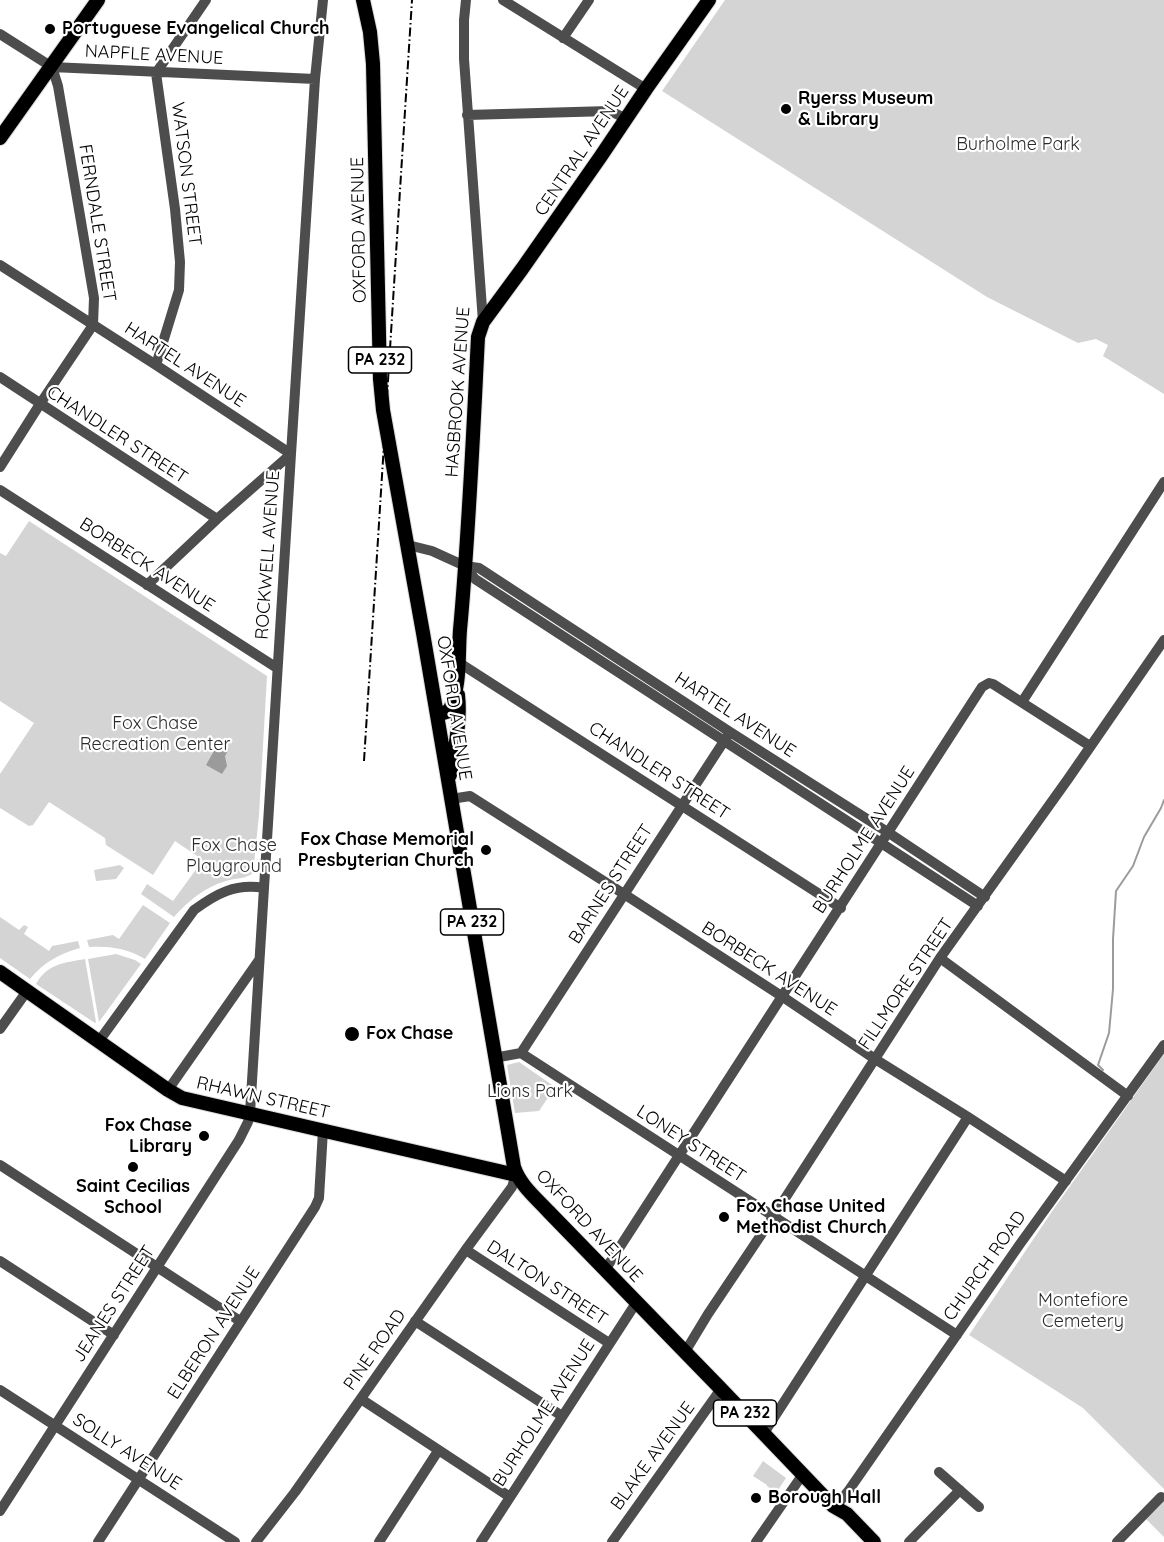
<!DOCTYPE html>
<html>
<head>
<meta charset="utf-8">
<style>
  body { margin:0 }
  canvas { display:block; background:#fff }
</style>
</head>
<body>
<canvas width="1164" height="1542"></canvas>
<script>
const context = document.querySelector('canvas').getContext('2d');
context.lineJoin = 'round';
function paint(path, color) { context.fillStyle = color; context.fill(path, 'evenodd'); }
function strokePath(path, color, width, dash) { context.strokeStyle = color; context.lineWidth = width; context.lineCap = dash ? 'butt' : 'round'; context.setLineDash(dash || []); context.stroke(path); }
function label(font, color, halo, rows, align = 'center') {
  context.font = font + ' Quicksand,sans-serif'; context.lineWidth = 4.5; context.setLineDash([]); context.textBaseline = 'middle'; context.strokeStyle = halo; context.fillStyle = color; for (const [text, x, y, turn = 0] of rows) {
    context.save(); context.translate(x, y); context.rotate((+turn || 0) * Math.PI / 180); context.textAlign = isNaN(turn) ? turn : align; if (halo) context.strokeText(text, 0, 0); context.fillText(text, 0, 0); context.restore();
  }
}
const green = new Path2D(`
  M725 0H1164V394L1103 356 1108 345 1096 339 1078 343 987 297 662 91Z
  M29 521 267 676 259 815 253 873C246 879 235 878 226 881 205 887 188 901 174 917L141 894 147 884 173 901 203 860 175 841 153 875 106 845 105 838 49 802 33 825 29 826 0 808V774L34 723 0 701V553L6 556Z
  M120 865 124 868 116 879 96 881 94 870Z
  M143 905 170 923 145 959C126 948 110 946 89 947L87 940 113 935 119 939Z
  M0 917 19 930 24 925 28 927 24 934 49 951 52 946 78 941 80 948C59 954 44 962 30 979L0 958Z
  M116 954 135 960 141 964 99 1022 88 959Z
  M85 959 96 1022 95 1023 36 984C48 963 64 963 85 959Z
  M1164 1054V1489L1083 1408 969 1335 1053 1210Z
  M519 1062 555 1087 539 1111 515 1113 507 1065Z
  M763 1461 786 1478 776 1493 767 1486V1485L753 1476Z
  M1164 1500V1537L1146 1519Z`);
const water = new Path2D(`
  M219 742 229 749 225 756 227 766 222 774 206 765Z`);
const stream = new Path2D(`
  M1103 1070 1098 1065 1109 1033 1113 989V939L1116 891 1133 866 1144 837 1161 808 1164 800`);
const minor = new Path2D(`
  M466 0 464 20V59L483 322
  M503 0 646 89
  M0 34 52 67 315 79
  M563 38 589 0
  M467 115 610 111 627 119
  M0 265 156 365 291 454 217 519 147 585
  M156 365 179 290 180 262 175 209 156 73 206 0
  M0 377 217 519
  M0 467 40 404 93 325 94 298 58 86 52 67
  M0 490 277 668
  M408 545 432 551 465 566 479 568 730 732 889 833 985 897
  M465 566 475 579 978 906
  M458 662 841 908
  M1022 702 1164 482
  M451 799 470 796 624 894 783 997 875 1059 968 1117 1066 1181
  M940 958 1128 1096
  M0 1029 27 991
  M99 1041 194 910C216 894 235 883 264 888
  M521 1053 728 735
  M494 1058 521 1053 957 1335
  M168 1090 259 960
  M0 1165 240 1321
  M466 1250 609 1343
  M0 1261 114 1335
  M605 1270 982 687 989 683 993 684 1090 746
  M415 1321 562 1416
  M685 1352 708 1314 773 1217 940 958 1068 779 1164 640
  M0 1390 235 1542
  M361 1399 510 1497
  M764 1433 968 1117
  M939 1472 979 1507
  M833 1506 841 1500 849 1490 1020 1244 1164 1045
  M0 1511 239 1140 248 1122 250 1113 291 454 315 79 323 0
  M98 1542 315 1207 319 1198 323 1130
  M256 1542 295 1492 467 1248 512 1187 516 1175
  M379 1542 438 1451
  M481 1542 636 1303
  M612 1542 721 1389
  M756 1542 803 1474
  M909 1542 960 1490
  M1117 1542 1161 1497`);
const major = new Path2D(`
  M363 0 370 32 373 64 380 379 383 410 423 633 514 1167C520 1185 535 1197 548 1211L721 1389 833 1506 847 1514 874 1542
  M0 138 98 0
  M437 715 449 711C461 687 458 656 460 630 469 532 473 435 478 337L483 322 522 269 601 156 646 89 709 0
  M450 775C455 749 461 721 458 695
  M0 972 168 1090 182 1098 516 1175`);
const rail = new Path2D(`
  M364 761 412 0`);
const markers = [
  [50,29,6,"#000"],
  [786,109,6,"#000"],
  [486,850,6,"#000"],
  [352,1034,8,"#000"],
  [204,1136,6,"#000"],
  [133,1167,6,"#000"],
  [724,1217,6,"#000"],
  [756,1498,6,"#000"]
];
const shields = [
  [380,360,63],
  [472,922,63],
  [745,1413,63]
];
const shieldNames = [
  ["PA 232",380,360],
  ["PA 232",472,922],
  ["PA 232",745,1413]
];
const poiNames = [
  ["Portuguese Evangelical Church",62,29],
  ["Ryerss Museum",798,99],
  ["& Library",798,120],
  ["Fox Chase Memorial",474,840,"right"],
  ["Presbyterian Church",474,861,"right"],
  ["Fox Chase",366,1034],
  ["Fox Chase",192,1126,"right"],
  ["Library",192,1147,"right"],
  ["Saint Cecilias",133,1187,"center"],
  ["School",133,1208,"center"],
  ["Fox Chase United",736,1207],
  ["Methodist Church",736,1228],
  ["Borough Hall",768,1498]
];
const streetNames = [
  ["NAPFLE AVENUE",154,55,3],
  ["CENTRAL AVENUE",582,151,-56],
  ["WATSON STREET",186,174,83],
  ["FERNDALE STREET",97,223,81],
  ["OXFORD AVENUE",359,230,-91],
  ["HARTEL AVENUE",185,365,33],
  ["HASBROOK AVENUE",458,392,-86],
  ["CHANDLER STREET",117,435,33],
  ["ROCKWELL AVENUE",268,555,-86],
  ["BORBECK AVENUE",147,565,33],
  ["OXFORD AVENUE",454,708,81],
  ["HARTEL AVENUE",735,715,33],
  ["CHANDLER STREET",659,771,33],
  ["BURHOLME AVENUE",864,840,-57],
  ["BARNES STREET",611,884,-57],
  ["BORBECK AVENUE",769,969,33],
  ["FILLMORE STREET",906,984,-56],
  ["RHAWN STREET",263,1098,13],
  ["LONEY STREET",691,1144,33],
  ["OXFORD AVENUE",589,1226,47],
  ["CHURCH ROAD",985,1266,-55],
  ["DALTON STREET",547,1283,33],
  ["JEANES STREET",114,1304,-57],
  ["ELBERON AVENUE",214,1333,-57],
  ["PINE ROAD",375,1350,-55],
  ["BURHOLME AVENUE",544,1413,-57],
  ["SOLLY AVENUE",127,1452,33],
  ["BLAKE AVENUE",653,1456,-54]
];
const parkNames = [
  ["Burholme Park",1018,145],
  ["Fox Chase",155,724],
  ["Recreation Center",155,745],
  ["Fox Chase",234,846],
  ["Playground",234,867],
  ["Lions Park",530,1092],
  ["Montefiore",1083,1301],
  ["Cemetery",1083,1322]
];
paint(green, '#d4d4d4');
paint(water, '#9b9b9b');
strokePath(stream, '#9b9b9b', 2);
strokePath(major, '#dbdbdb', 16);
strokePath(minor, '#4d4d4d', 10);
strokePath(major, '#000', 14);
strokePath(rail, '#000', 2, [9, 3, 1.5, 3]);
for (const [x, y, r, color] of markers) { const dot = new Path2D(); dot.arc(x, y, r, 0, 2 * Math.PI); context.fillStyle = color; context.fill(dot); strokePath(dot, '#fff', 2); }
for (const [x, y, w] of shields) { const box = new Path2D(); box.roundRect(x - w / 2, y - 13, w, 26, 4.5); context.fillStyle = '#fff'; context.fill(box); strokePath(box, '#000', 1.5); }
label('bold 16px', '#000', null, shieldNames);
label('bold 18px', '#000', '#fff', poiNames, 'left');
label('18px', '#000', '#fff', streetNames);
label('18px', '#2b2b2b', '#fff', parkNames);
</script>
</body>
</html>
